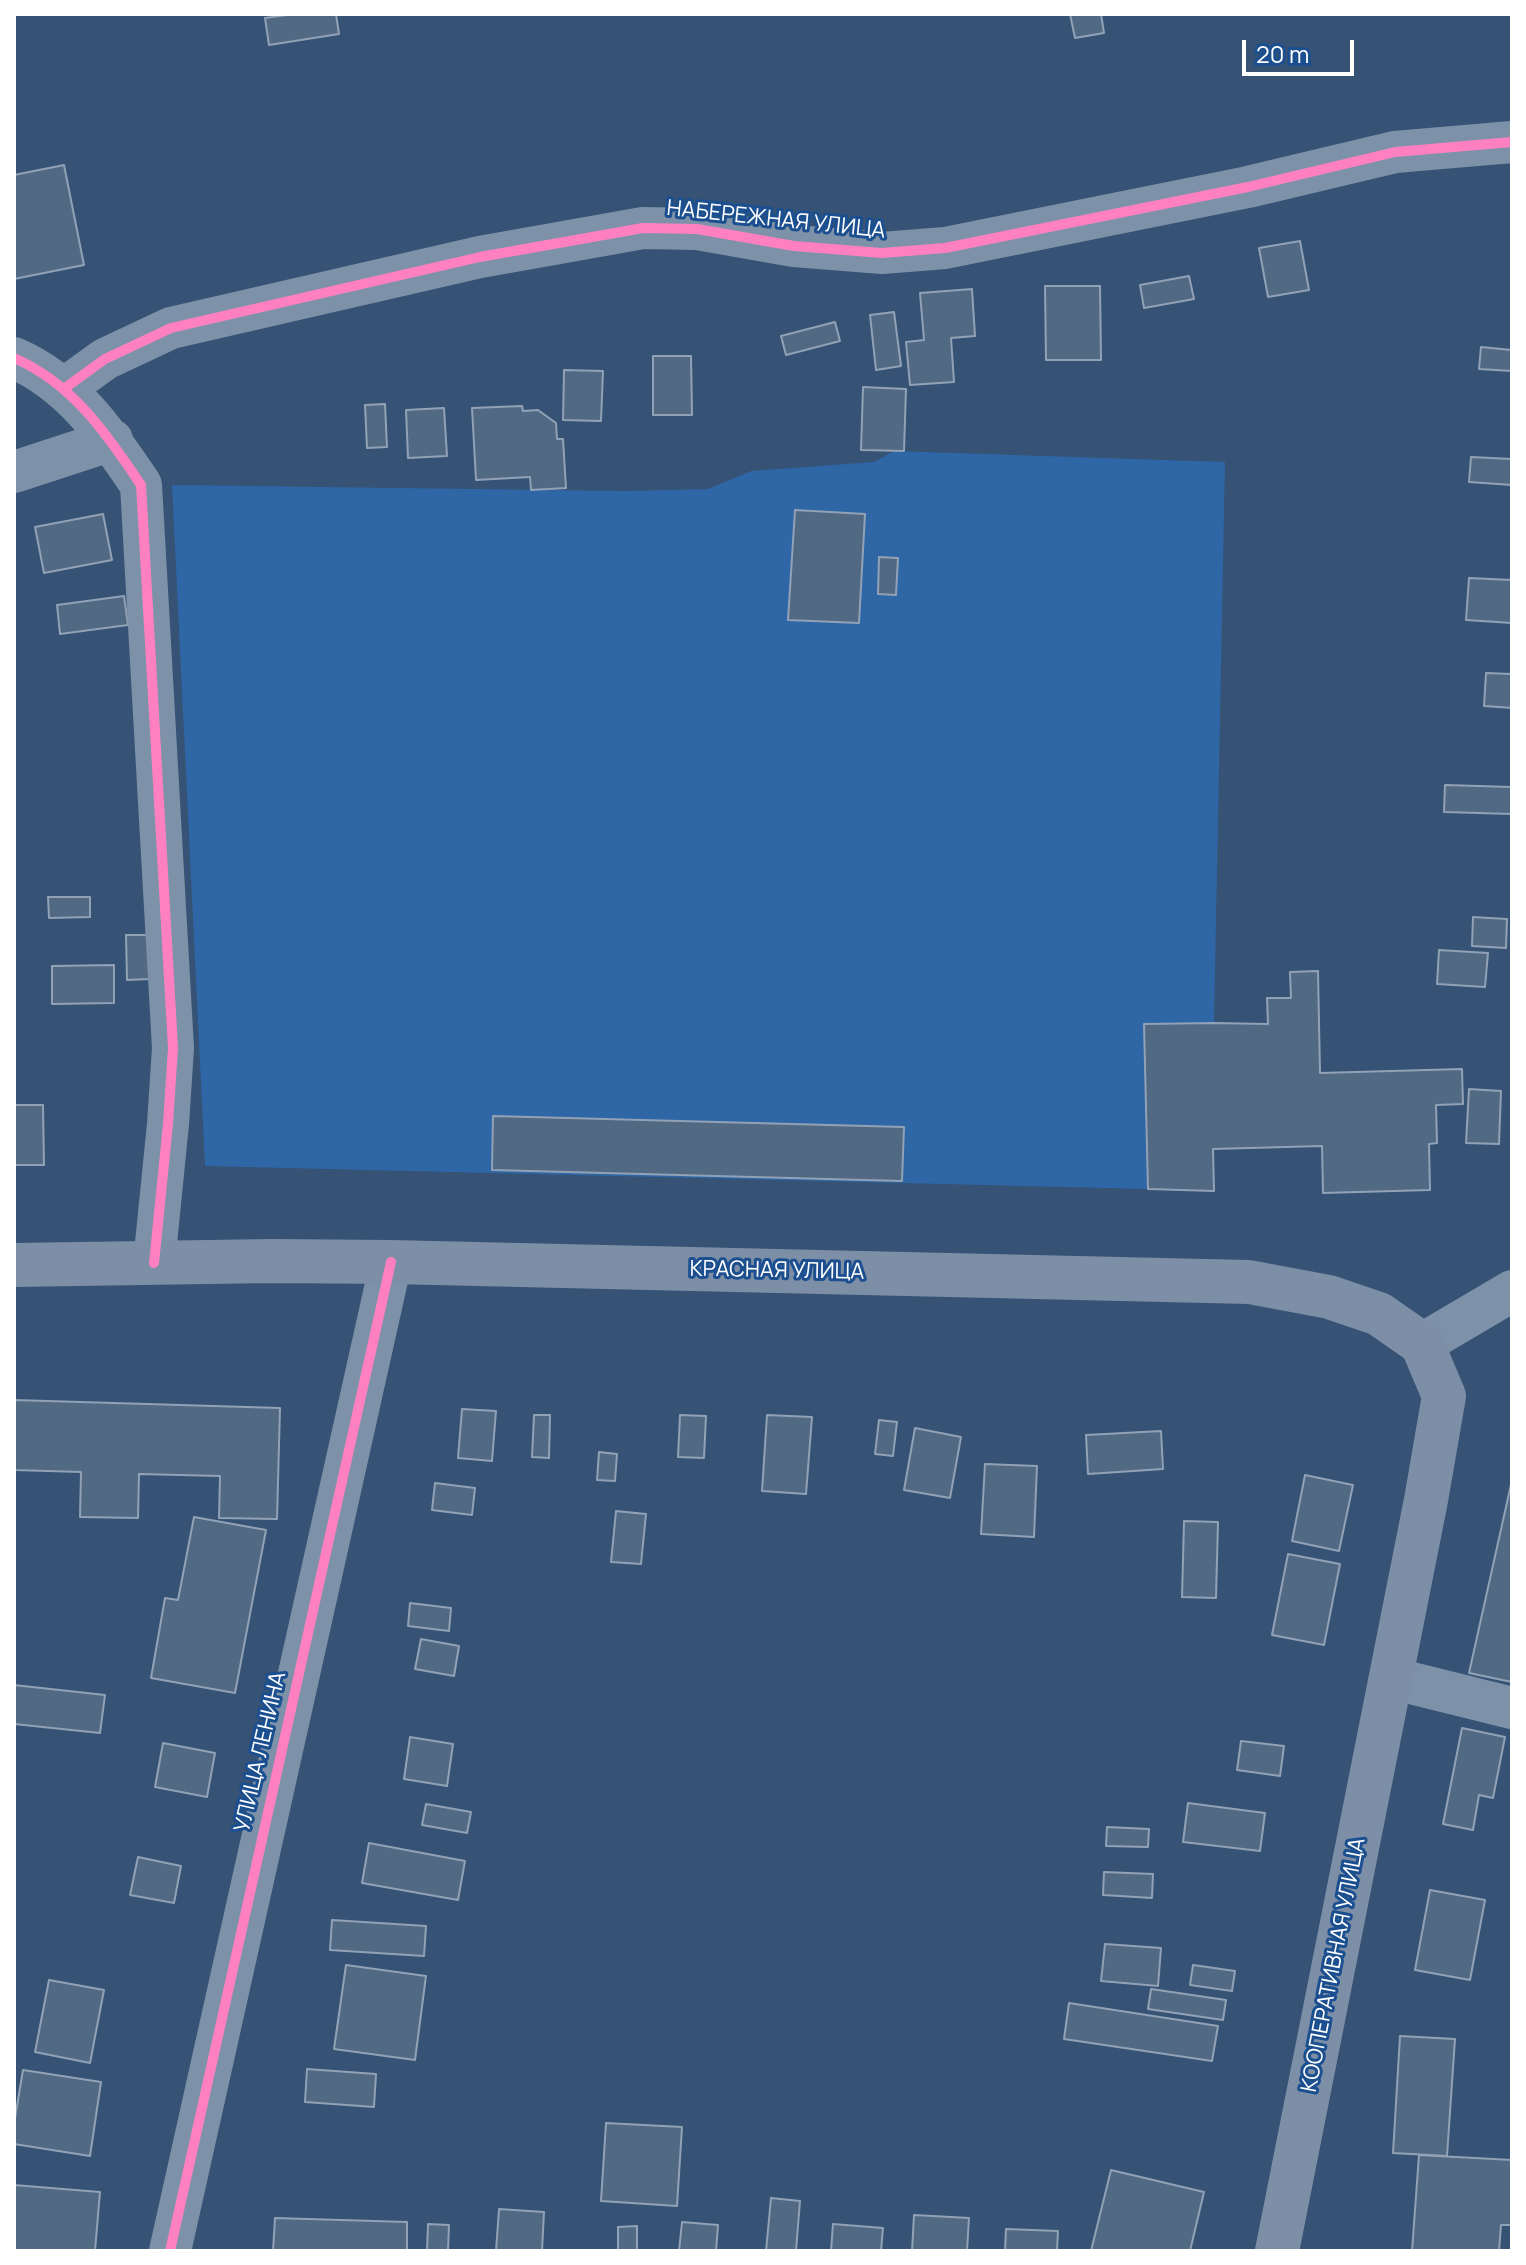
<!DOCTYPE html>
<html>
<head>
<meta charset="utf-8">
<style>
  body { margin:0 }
  #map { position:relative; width:1526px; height:2265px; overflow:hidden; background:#365274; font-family:Manrope,sans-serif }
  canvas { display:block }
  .frame { position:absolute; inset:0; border:16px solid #fff; pointer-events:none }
  .scale { position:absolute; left:1242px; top:40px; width:112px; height:36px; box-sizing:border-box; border:4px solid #fff; border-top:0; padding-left:10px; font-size:24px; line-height:28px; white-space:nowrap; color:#fff; -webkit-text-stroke:6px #1b4f8f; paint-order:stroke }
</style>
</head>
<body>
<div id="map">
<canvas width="1526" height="2265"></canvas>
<div class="frame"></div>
<div class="scale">20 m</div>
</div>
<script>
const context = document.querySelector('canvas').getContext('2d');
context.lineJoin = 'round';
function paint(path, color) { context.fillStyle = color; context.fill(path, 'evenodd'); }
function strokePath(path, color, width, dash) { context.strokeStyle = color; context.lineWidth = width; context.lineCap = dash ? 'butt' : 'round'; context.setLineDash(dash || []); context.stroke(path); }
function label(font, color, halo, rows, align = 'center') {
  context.font = font + ' Manrope,sans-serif'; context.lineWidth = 6; context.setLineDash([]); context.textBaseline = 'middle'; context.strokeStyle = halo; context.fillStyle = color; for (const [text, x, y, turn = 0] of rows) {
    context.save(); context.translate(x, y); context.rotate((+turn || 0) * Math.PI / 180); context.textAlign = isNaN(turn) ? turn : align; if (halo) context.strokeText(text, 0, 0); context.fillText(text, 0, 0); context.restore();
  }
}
const green = new Path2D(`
  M894 451 1225 462 1214 1023 1144 1025 1148 1189 205 1166 172 485 624 491 708 489 751 471 874 462Z`);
const building = new Path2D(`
  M294 14H336L339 34 269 45 265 18Z
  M1070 14H1101L1104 33 1075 38Z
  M64 165 84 265 14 279V175Z
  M1300 241 1309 290 1268 297 1259 248Z
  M1189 276 1194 299 1144 308 1140 285Z
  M1045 286H1100L1101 360H1046Z
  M972 289 975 336 951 338 954 382 910 385 906 342 924 340 920 293Z
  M894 312 901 366 876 370 870 315Z
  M835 322 840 341 786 355 781 336Z
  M1481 347 1512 350V371L1479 369Z
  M653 356H691L692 415H653Z
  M564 370 603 371 601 421 563 420Z
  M863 387 906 389 904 451 861 450Z
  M385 404 387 447 367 448 365 405Z
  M522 406 523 411 538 410 556 423 557 439H563L566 488 531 490 530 477 476 480 472 408Z
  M444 408 447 456 408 458 406 410Z
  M1471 457 1512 459V485L1469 482Z
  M795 510 865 514 859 623 788 620Z
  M103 514 112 560 44 573 35 527Z
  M879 557 898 558 896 595 878 594Z
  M1469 578 1512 580V623L1466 620Z
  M124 596 128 625 60 634 57 605Z
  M1486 673 1512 674V708L1484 706Z
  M1445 785 1512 787V814L1444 812Z
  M48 897H90V917L49 918Z
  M1473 917 1507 919 1506 948 1472 946Z
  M126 935H149L150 979 127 980Z
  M1439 950 1488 953 1485 987 1437 984Z
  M114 965V1003L52 1004V966Z
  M1318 971 1320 1073 1462 1069 1463 1104 1436 1105 1437 1143 1429 1144 1430 1190 1323 1193 1322 1146 1213 1149 1214 1191 1148 1189 1144 1024 1215 1023 1268 1024 1267 998H1291L1290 972Z
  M1469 1089 1501 1091 1499 1144 1466 1143Z
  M14 1105H43L44 1165H14Z
  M493 1116 904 1127 902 1181 492 1170Z
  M14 1400 280 1408 277 1519 219 1518 220 1476 139 1474 138 1518 80 1517 81 1472 14 1470Z
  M462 1409 496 1411 492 1461 458 1458Z
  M534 1415H550L549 1458 532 1457Z
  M680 1415 706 1416 704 1458 678 1457Z
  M767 1415 812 1417 806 1494 762 1491Z
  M879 1420 897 1422 893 1456 875 1454Z
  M915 1428 961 1437 950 1498 904 1490Z
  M1161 1431 1163 1469 1088 1474 1086 1435Z
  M599 1452 617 1454 615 1481 597 1480Z
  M985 1464 1037 1466 1034 1537 981 1534Z
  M1305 1475 1353 1485 1339 1551 1292 1541Z
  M1512 1480V1682L1469 1673Z
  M435 1483 475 1488 472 1515 432 1510Z
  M616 1511 646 1514 641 1564 611 1562Z
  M194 1517 266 1530 235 1693 151 1678 165 1598 178 1600Z
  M1184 1521 1218 1522 1216 1598 1182 1597Z
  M1288 1554 1340 1564 1324 1645 1272 1635Z
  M410 1603 451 1608 449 1631 408 1626Z
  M421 1639 459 1646 454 1676 415 1669Z
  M14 1685 105 1695 100 1733 14 1724Z
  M1462 1728 1505 1737 1493 1798 1479 1795 1473 1830 1443 1824Z
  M410 1737 453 1744 447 1786 404 1779Z
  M1241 1741 1284 1746 1280 1776 1237 1770Z
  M163 1743 215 1753 207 1797 155 1787Z
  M1188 1803 1265 1813 1260 1851 1183 1842Z
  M426 1804 471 1812 467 1833 422 1825Z
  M1107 1827 1149 1829 1148 1847 1106 1846Z
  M369 1843 465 1861 458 1900 362 1883Z
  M138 1857 181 1866 174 1903 130 1895Z
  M1104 1872 1153 1874 1152 1898 1103 1895Z
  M1430 1890 1485 1900 1470 1980 1415 1970Z
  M332 1920 426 1926 424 1956 330 1950Z
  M1105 1944 1161 1948 1158 1986 1101 1981Z
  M346 1965 426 1976 415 2060 334 2049Z
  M1193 1965 1235 1971 1232 1991 1190 1985Z
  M49 1980 104 1990 90 2063 35 2052Z
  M1151 1989 1226 2000 1223 2020 1148 2009Z
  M1069 2003 1218 2026 1212 2061 1064 2039Z
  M1400 2036 1455 2039 1447 2156 1393 2153Z
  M307 2069 376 2074 374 2107 305 2102Z
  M23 2070 101 2082 90 2156 14 2144V2124Z
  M606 2123 682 2127 677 2206 601 2201Z
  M1419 2155 1512 2160V2225H1501L1499 2251H1412Z
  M1111 2170 1204 2192 1190 2251H1091Z
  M14 2185 100 2192 95 2251H14Z
  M771 2198 800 2201 796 2251H766Z
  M499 2209 544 2212 542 2251H496Z
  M914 2215 969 2218 967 2251H912Z
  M275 2218 407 2222V2251H273Z
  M682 2222 718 2225 716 2251H679Z
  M428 2224 449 2225 448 2251H427Z
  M833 2224 883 2228 881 2251H831Z
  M637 2226V2251H618V2227Z
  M1006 2229 1058 2231 1057 2251H1005Z`);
const minor = new Path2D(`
  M14 358C72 383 107 434 141 485L173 1048 168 1124 154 1263
  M65 388 105 359 171 328 480 257 643 228 697 229 794 246 882 253 945 248 1248 187 1395 152 1512 142
  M14 472 112 440
  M1422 1344 1512 1291
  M1391 1678 1512 1708
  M170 2251 391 1262`);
const primary = new Path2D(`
  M14 1265 272 1261 391 1262 1249 1282 1329 1297 1379 1314 1422 1344 1444 1396 1426 1500 1277 2251`);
const cycleway = new Path2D(`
  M14 358C72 383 107 434 141 485L173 1048 168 1124 154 1263
  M65 388 105 359 171 328 480 257 643 228 697 229 794 246 882 253 945 248 1248 187 1395 152 1512 142
  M170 2251 391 1262`);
const streetNames = [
  ["НАБЕРЕЖНАЯ УЛИЦА",776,220,6],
  ["КРАСНАЯ УЛИЦА",777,1271,1],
  ["УЛИЦА ЛЕНИНА",261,1752,-77],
  ["КООПЕРАТИВНАЯ УЛИЦА",1334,1965,-79]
];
paint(green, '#2f66a5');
paint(building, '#526984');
strokePath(building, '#92a2b6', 2);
strokePath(minor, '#7d92a8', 42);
strokePath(primary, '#7d8ea7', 44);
strokePath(cycleway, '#ff80c0', 10);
label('22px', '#fff', '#1b4f8f', streetNames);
</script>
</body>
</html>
